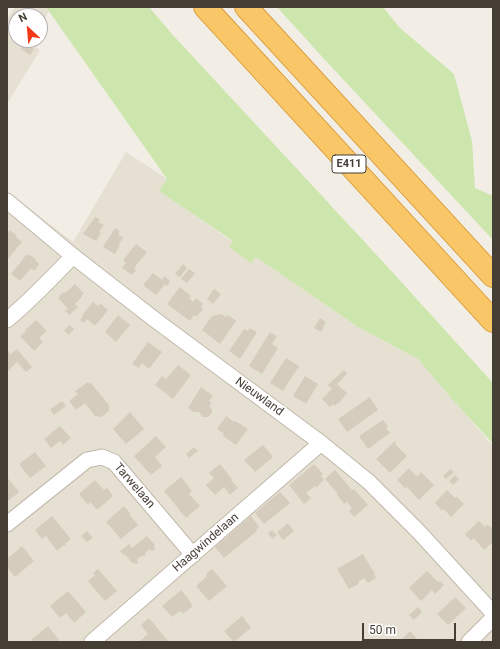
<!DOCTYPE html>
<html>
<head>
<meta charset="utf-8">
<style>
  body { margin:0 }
  #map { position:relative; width:500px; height:649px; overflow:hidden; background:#f2eee5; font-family:Roboto,sans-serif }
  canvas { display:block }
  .frame { position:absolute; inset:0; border:8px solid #443e35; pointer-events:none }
  .north { position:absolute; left:8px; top:8px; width:40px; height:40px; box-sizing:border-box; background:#fff; border:1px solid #b4b2ae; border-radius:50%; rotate:334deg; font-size:11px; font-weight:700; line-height:16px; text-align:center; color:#443e35 }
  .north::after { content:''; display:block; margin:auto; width:14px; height:18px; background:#f4381a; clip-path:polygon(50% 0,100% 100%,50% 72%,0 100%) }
  .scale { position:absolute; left:362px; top:623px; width:94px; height:18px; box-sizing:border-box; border:2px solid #443e35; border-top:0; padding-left:5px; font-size:12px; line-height:14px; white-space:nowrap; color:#443e35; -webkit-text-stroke:3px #fff; paint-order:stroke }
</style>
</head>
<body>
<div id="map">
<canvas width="500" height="649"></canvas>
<div class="frame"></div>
<div class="north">N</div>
<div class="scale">50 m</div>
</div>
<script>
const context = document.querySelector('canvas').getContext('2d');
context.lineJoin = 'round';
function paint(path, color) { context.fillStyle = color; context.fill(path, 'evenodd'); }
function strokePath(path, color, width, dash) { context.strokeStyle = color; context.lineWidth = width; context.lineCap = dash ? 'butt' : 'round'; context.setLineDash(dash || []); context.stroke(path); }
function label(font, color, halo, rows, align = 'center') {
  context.font = font + ' Roboto,sans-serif'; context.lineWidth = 3.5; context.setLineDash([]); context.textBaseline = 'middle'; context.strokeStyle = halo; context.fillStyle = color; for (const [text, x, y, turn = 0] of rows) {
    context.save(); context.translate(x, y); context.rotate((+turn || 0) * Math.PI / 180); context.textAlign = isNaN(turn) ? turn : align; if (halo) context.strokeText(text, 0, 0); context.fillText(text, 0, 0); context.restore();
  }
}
const residential = new Path2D(`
  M15 7H52L40 25V16H16V40H30L29 42 40 50 7 104V19Z
  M126 152 167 179 160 191 233 242 229 246 252 262 256 257 358 327 418 359 493 446V642H7V191L73 242Z`);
const green = new Path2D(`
  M46 7H149L172 34 385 264 493 383V444L452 399 418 359 358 327 256 257 251 263 229 247 233 241 159 191 167 179Z
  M277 7H383L399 27 454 74 472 141 475 188 493 196V240L325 60Z`);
const building = new Path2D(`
  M26 43 34 49 30 55 21 49Z
  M95 217 100 219 98 222 104 225 99 232 101 233 96 241 83 234Z
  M115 228 120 231 118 234 123 238 119 244 120 245 115 254 103 247Z
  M10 230 17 236 16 237 22 242 8 259 7 257V234Z
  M136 244 147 252 134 268 136 270 132 275 122 268 126 263 123 260Z
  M27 254 30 256V255L36 259 35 260 39 264 34 271 31 268 20 281 11 274Z
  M183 264 187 268 180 277 175 274Z
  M189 269 195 273 187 283 181 279Z
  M153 273 162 280 164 276 170 281 167 286 165 284 156 295 143 285Z
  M75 284 84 294 81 296 82 297 75 304 78 307 70 315 65 311 68 309 58 298 60 297 59 296 64 292 65 293Z
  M180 287 191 296 189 298 193 302 196 298 203 304 201 307 203 309 196 317 194 315 190 321 167 304Z
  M214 289 221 294 213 304 207 299Z
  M93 302 98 306 100 303 108 310 95 326 87 319 84 323 80 320 83 316 82 315Z
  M221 314 226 317 228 315 236 321 220 344 202 330 212 316Z
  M118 315 130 325 116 342 105 332Z
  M320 318 326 322 321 332 314 328Z
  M36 320 47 331 39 338 43 342 34 351 20 336 26 331 25 330Z
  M69 325 74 329 69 335 64 331Z
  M250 328 257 332 240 359 229 351 244 329 248 331Z
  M270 332 277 336 272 344 278 348 262 374 249 366Z
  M148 342 162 352 149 369 142 363 139 368 132 364Z
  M17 349 32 367 26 372 17 362 7 372V350L11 354Z
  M286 358 299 366 283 391 270 383Z
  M178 365 191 375 173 399 155 385 162 376 166 379Z
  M344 370 347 374 337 384 347 393 338 404 337 403 335 406 333 404 330 407 322 399 332 389 328 385Z
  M305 376 318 384 306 404 293 396Z
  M88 382 90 384 91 383 109 405V411L101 417 95 416 85 403 76 410 69 401 78 394 75 391Z
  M201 387 213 396 209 401 212 403 209 406 212 409V413L208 417H203L201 415 199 412H193L188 408Z
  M370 397 378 410 347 432 338 419Z
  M62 401 66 406 54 415 50 409Z
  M130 412 144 429 126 444 113 429Z
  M226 416 234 422 235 421 248 429 236 445 223 436 224 434 217 429Z
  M383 420 388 427 386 428 390 433 368 449 359 436Z
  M60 426 71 438 63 445 60 441 51 448 44 439Z
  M156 436 166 447 155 457 162 466 151 475 134 456Z
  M395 441 396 442 395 444 407 456 390 473 376 459Z
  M263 445 273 457 255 472 244 460Z
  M194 447 198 451 189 458 186 454Z
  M35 452 46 466 30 478 19 464Z
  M220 464 232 479 231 480 238 488 230 495 224 487 215 495 206 485 214 478 209 473Z
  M314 464 323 474 321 476 324 480 316 488 315 486 306 493 311 498 304 504 289 485Z
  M409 468 417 477 421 472 434 485 419 500 407 487 405 488 397 480Z
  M450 469 454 472 446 479 443 476Z
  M335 470 352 490 354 489 368 505 354 517 349 511 352 508 347 502 344 504 337 495 338 494 325 479Z
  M455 475 459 479 453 485 449 481Z
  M7 477 19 492 7 502Z
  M181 477 192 491 189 494 200 506 186 518 164 491Z
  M95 480 104 490 107 488 113 496 97 510 90 502 88 505 79 494Z
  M447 490 455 498 457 497 464 504 451 517 444 509 442 511 435 503Z
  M280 492 290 503 264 524 255 513Z
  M124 506 130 513 129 514 138 525 121 539 106 522Z
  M52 516 71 539 65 544 66 545 64 546V545L57 551 46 536 42 539 35 530Z
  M251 516 259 527 256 530 257 531 224 558 215 547Z
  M479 521 485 527 487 525 490 526 493 529V542L484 550 474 538 471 541 465 534Z
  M288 523 294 531 283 540 277 532Z
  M272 530 277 535 273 539 268 534Z
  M87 531 93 538 87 542 81 536Z
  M147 536 155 545H154L155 549 152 551 150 549 146 552 145 556H142L137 559 138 562 137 564H136L133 563H132L125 554 124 555 120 551 129 544 132 548Z
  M22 546 34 561 15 577 7 567V559Z
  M363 554 375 574H374L376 578 368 583 364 578 358 582 359 584 349 589 337 569Z
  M98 569 117 591 105 601 88 581 95 575 93 573Z
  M212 569 227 586 209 601 196 586 207 576 206 574Z
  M427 571 438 582 440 581 444 585 435 594 432 590 421 601 409 588Z
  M181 590 190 601V602L193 606 183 614 180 611 172 617 162 606Z
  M68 591 86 612 74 623 66 613 60 618 50 606Z
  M455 597 466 608 448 625 437 614Z
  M418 607 422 612 414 620 409 615Z
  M242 616 251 628 234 642 224 631Z
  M149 618 169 642H139L148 634 141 625Z
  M48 626 59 640 56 642H32L31 640Z
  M410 631 419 641 418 642H399Z`);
const minor = new Path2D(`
  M7 201 73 256 154 319 321 443 369 482 419 532 493 613
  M7 320C31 300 52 278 73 256
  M7 524 87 460 102 457 114 462 193 555
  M92 642 321 443
  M469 642 493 618`);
const motorway = new Path2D(`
  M205 7 493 321
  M246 7 493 276`);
const shields = [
  [349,164,34]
];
const shieldNames = [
  ["E411",349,164]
];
const streetNames = [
  ["Nieuwland",259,397,36],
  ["Tarwelaan",134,486,49],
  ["Haagwindelaan",206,543,-41]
];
paint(residential, '#e6e0d3');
paint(green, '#cde6ae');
paint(building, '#d6ccbe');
strokePath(minor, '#c0b8ab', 17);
strokePath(motorway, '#d99b38', 24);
strokePath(minor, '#fff', 15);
strokePath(motorway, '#fac768', 22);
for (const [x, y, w] of shields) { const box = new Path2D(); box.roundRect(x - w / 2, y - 9, w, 18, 3); context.fillStyle = '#fff'; context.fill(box); strokePath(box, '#443e35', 1); }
label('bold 11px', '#443e35', null, shieldNames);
label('12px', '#443e35', '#fff', streetNames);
</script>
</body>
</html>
